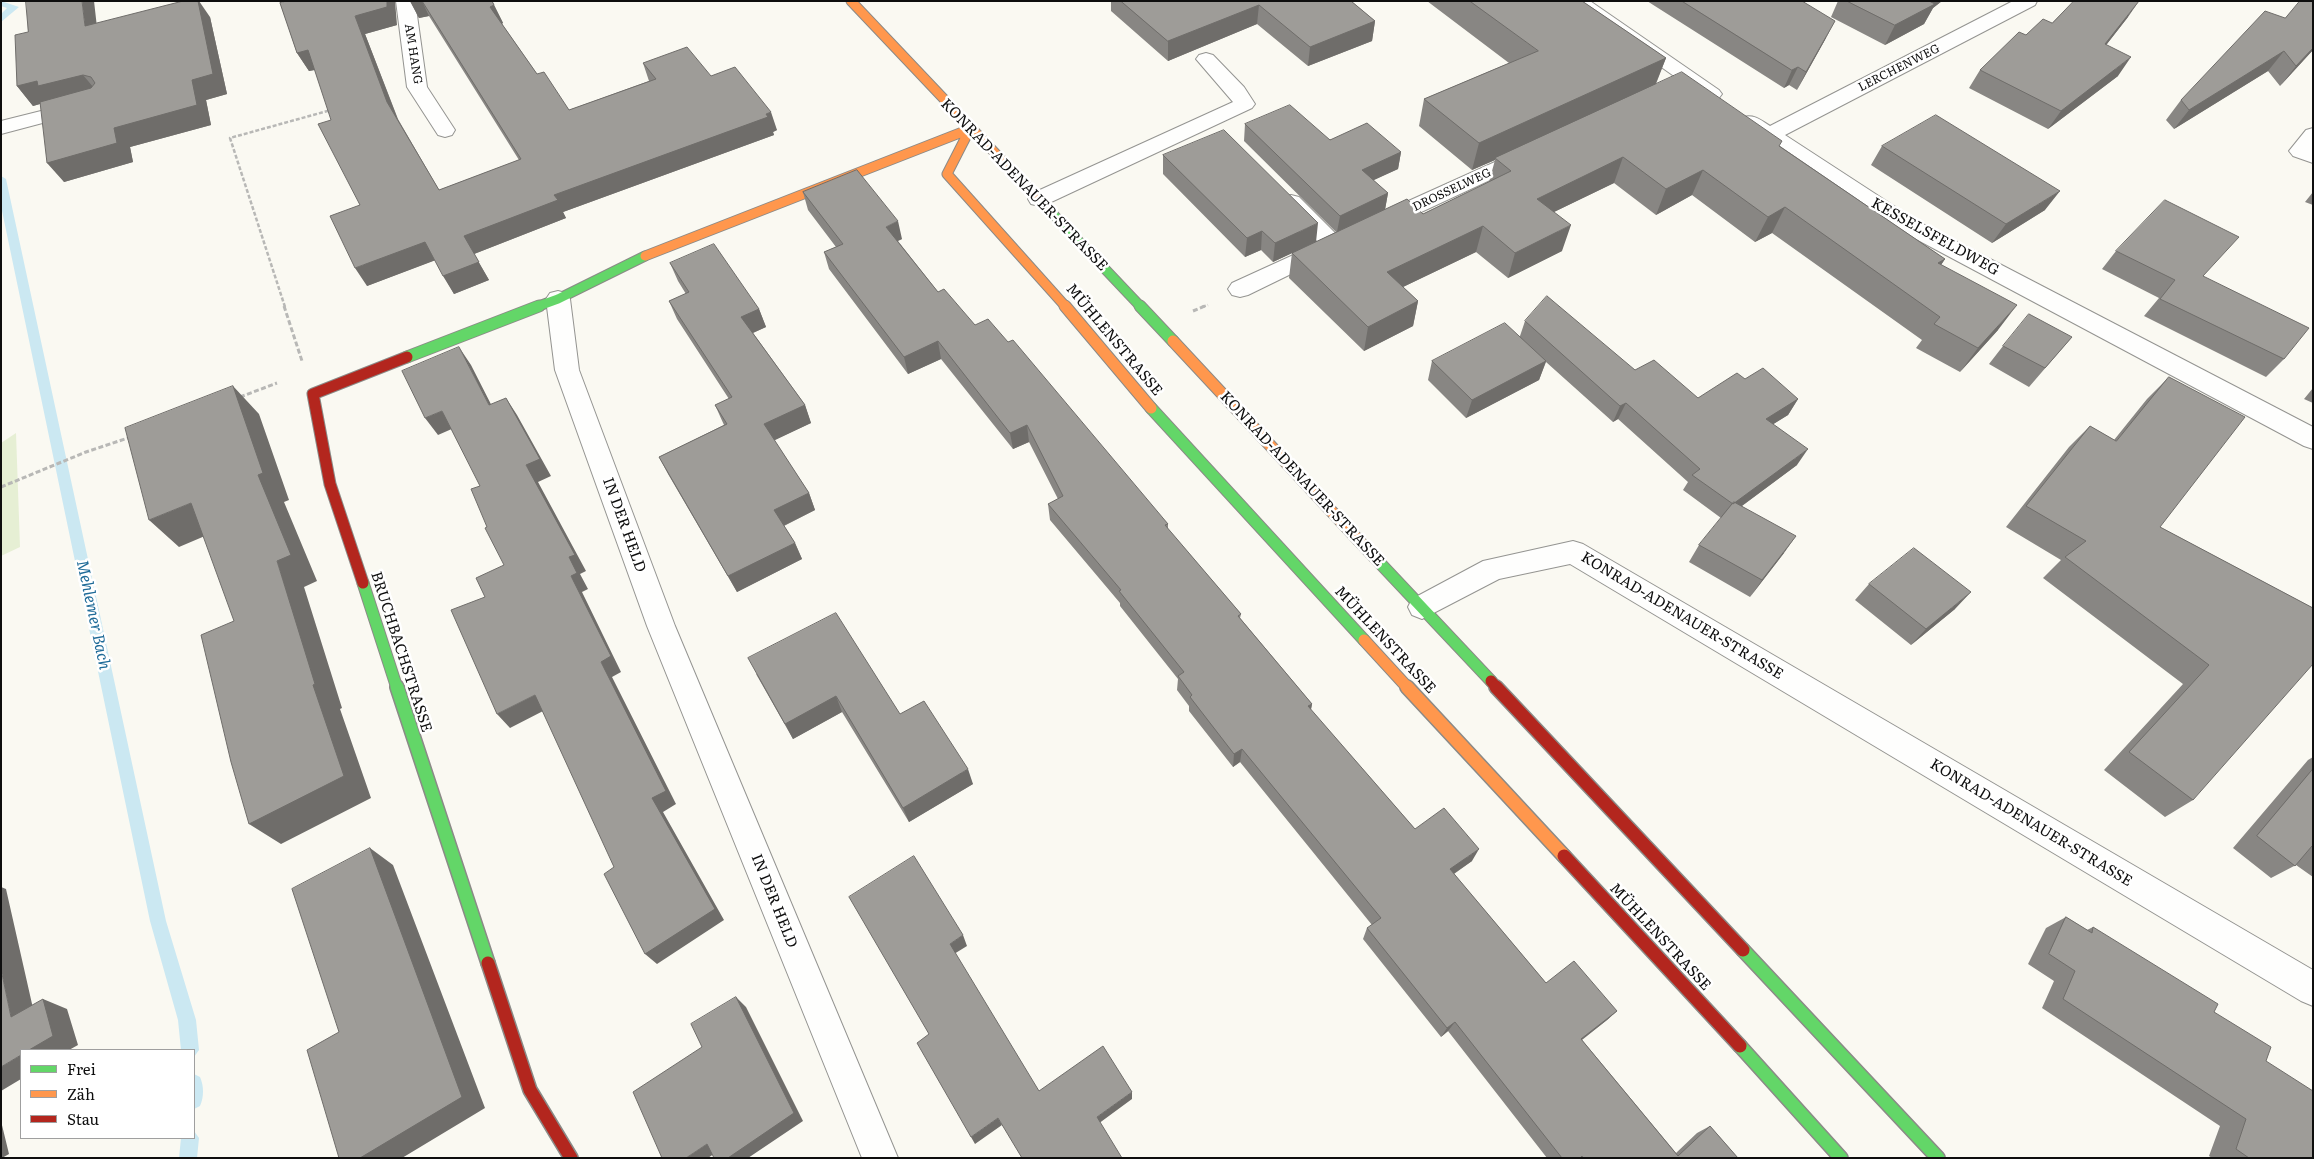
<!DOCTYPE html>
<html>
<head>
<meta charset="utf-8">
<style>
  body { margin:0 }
  #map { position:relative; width:2314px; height:1159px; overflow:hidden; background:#faf9f2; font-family:Literata,serif }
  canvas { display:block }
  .frame { position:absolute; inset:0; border:2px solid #0e0e0e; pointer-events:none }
  .legend { position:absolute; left:20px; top:1049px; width:175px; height:90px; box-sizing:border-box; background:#fff; border:1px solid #9f9f9f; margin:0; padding:6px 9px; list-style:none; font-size:15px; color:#0e0e0e }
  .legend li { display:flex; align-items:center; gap:10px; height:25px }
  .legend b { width:25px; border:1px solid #9f9f9f }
</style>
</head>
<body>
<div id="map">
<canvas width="2314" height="1159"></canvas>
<div class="frame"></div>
<ul class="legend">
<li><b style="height:6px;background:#63d668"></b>Frei</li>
<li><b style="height:6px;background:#ff974d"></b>Zäh</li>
<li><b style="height:6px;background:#b3261e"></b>Stau</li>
</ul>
</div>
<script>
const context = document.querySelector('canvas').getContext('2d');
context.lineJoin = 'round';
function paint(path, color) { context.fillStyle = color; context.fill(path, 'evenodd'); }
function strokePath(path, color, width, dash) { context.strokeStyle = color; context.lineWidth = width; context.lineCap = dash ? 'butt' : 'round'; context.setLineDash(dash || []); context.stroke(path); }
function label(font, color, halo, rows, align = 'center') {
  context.font = font + ' Literata,serif'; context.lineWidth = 5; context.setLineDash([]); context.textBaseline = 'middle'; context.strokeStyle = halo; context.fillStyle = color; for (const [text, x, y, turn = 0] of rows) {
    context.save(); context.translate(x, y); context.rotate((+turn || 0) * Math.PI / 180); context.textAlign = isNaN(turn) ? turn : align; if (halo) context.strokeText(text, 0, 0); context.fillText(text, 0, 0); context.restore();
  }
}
const green = new Path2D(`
  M16 433 20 547 1 556V443Z`);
const stream = new Path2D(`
  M1 1 19 7 1 22V14L7 8 1 6Z
  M1 176 6 179 166 921 196 1020 199 1050 194 1057V1050H181L178 1020 150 921 1 206Z
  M194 1074 200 1077C204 1086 204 1097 200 1106L194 1109Z
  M194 1131 199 1138 197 1158H179L181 1138H194Z`);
const pathFar1 = new Path2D(`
  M285 307 230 138 331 110
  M1202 307 1208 305`);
const path = new Path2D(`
  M284 306 302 361
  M1193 311 1205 306
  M240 397 277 383
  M1 487 86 452 131 437`);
const lane = new Path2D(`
  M1206 53 1213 55 1244 87 1255 104 1252 108 1047 204 1039 206 1031 204 1028 199 1031 194 1233 102 1196 59 1199 55Z
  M77 102 84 104 87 108 84 112 1 134V121Z
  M1291 195 1299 197 1341 239 1344 244 1341 249 1333 252 1325 249 1283 207 1280 202 1283 197Z`);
const street = new Path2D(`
  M396 1H415L427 87 455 130 452 135 445 137 438 135 407 87Z
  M1568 1H1590L1719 90 1722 94 1719 98 1712 100 1705 98Z
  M2013 1H2037L2035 5 1785 135 1917 221 2313 427V449L2304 446 1901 231 1762 140 1743 127 1740 122 1743 117C1754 114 1761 120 1770 126Z
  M2313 128V163L2293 156 2289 151 2306 130Z
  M1526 148 1533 150 1537 155 1533 160 1389 227 1381 229 1373 227 1370 222 1373 217Z
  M1324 241 1332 244 1335 249 1332 254 1248 295 1240 297 1232 295 1228 289 1232 283Z
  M558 291 566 293 570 299 579 370 675 626 898 1158H862L647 626 555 370 546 299 550 293Z
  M1573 541 1583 544 2313 970V1006L2301 1001 1570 564 1499 579 1422 619 1412 615 1408 607 1412 599 1483 561Z`);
const fastFar2 = new Path2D(`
  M1034 194 1141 307
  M536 307 558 299 645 256`);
const fastFar1 = new Path2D(`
  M1140 306 1173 341
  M407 357 539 306
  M1151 408 1364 640
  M1362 544 1491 681
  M363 583 397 688`);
const fast = new Path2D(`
  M397 687 488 963
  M1743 950 1938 1158
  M1740 1046 1841 1158`);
const slowFar2 = new Path2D(`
  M851 1 1034 194
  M970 129 947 174 1066 307
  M645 256 970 129`);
const slowFar1 = new Path2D(`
  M1065 306 1151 408
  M1173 341 1362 544
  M1364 640 1408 688`);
const slow = new Path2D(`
  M1407 687 1564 856`);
const jamFar1 = new Path2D(`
  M363 583 330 484 313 394 407 357
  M1491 681 1497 688`);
const jam = new Path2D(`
  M1496 687 1743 950
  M1564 856 1740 1046
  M488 963 530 1090 571 1158`);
const wall = new Path2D(`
  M410 1H492L503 23 502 24 537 74 569 110 649 81 643 63 711 76 777 130 773 132 774 135 563 212 566 218 474 254 489 280 454 294 435 260 367 286 360 205 315 70 309 71 297 53 280 3 397 25 365 34 398 119 439 190 519 160 429 16 419 18Z
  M1111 1H1351L1375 21 1372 41 1308 66 1257 24 1168 61 1111 11Z
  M1427 1H1582L1666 58 1656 84 1780 146 1945 259 1941 265 1998 330 1960 372 1916 348 1922 340 1772 233 1755 242 1692 195 1656 215 1614 183 1554 212 1562 251 1508 278 1476 252 1403 287 1418 301 1413 326 1364 351 1289 278 1292 253 1273 262 1261 250 1245 257 1163 174V155L1316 242 1336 232 1244 141 1245 124 1401 152 1398 169 1373 180 1388 193 1385 209 1423 214 1489 182 1495 160 1472 170 1419 126 1424 99 1509 63Z
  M1647 1H1802L1826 38 1797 90 1789 85 1784 88Z
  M1838 1H1942L1933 8 1924 24 1885 45 1831 17Z
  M210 17 227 94 206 100 211 125 130 147 133 162 64 182 40 104 33 106 17 86 97 23Z
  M2128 17 2106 45 2118 76 2048 129 1969 88 1980 70 2026 35Z
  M2285 18 2313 50 2280 86 2268 71 2174 129 2166 120 2181 100Z
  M1882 146 2045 210 1992 243 1871 165Z
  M803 192 902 239 898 241 938 292 975 325 1168 524V529L1241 614 1240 618 1312 704 1311 710 1415 829 1472 861 1454 874 1546 983 1617 1011 1607 1020 1582 1040 1676 1153 1697 1133 1710 1126 1738 1158H1547L1448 1031 1441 1037 1363 939 1367 928 1372 925 1240 762 1233 767 1189 711V706L1177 690 1178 679 1120 606V603L1050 520 1048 504 1058 499 1029 442 1013 449 941 359 908 374 829 269 824 252 836 247 808 210Z
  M2313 192V205L2305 202Z
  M2116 251 2203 276 2284 359 2266 377 2144 316 2159 298 2102 269Z
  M670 263 759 309 766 327 753 333 805 405 811 423 774 440 809 493 815 510 784 526 795 543 802 559 737 592 668 474 659 457 724 425 715 405 729 399 677 319 669 301 686 294 678 281Z
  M1525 321 1698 398 1745 379 1798 399 1788 415 1773 424 1797 465 1742 506 1784 553 1750 597 1689 562 1699 545 1721 518 1683 490 1688 482 1618 419 1613 422 1546 362 1539 380 1466 418 1428 380 1432 361 1520 336Z
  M2072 337 2029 387 1989 364 2003 346Z
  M2169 377 2160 527 2313 608 2193 800 2165 817 2104 770 2183 684 2043 578 2061 560 2006 527 2069 447 2090 426 2114 440 2147 399Z
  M2313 388V403L2304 399Z
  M1869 584 1955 609 1911 645 1855 600Z
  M756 674 900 714 973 784 909 822 842 712 793 739Z
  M2313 757V877L2296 865 2271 878 2233 848 2308 760Z
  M2066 917 2087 930 2093 927 2214 1012 2266 1061 2313 1158H2212L2209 1156 2220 1126 2042 1008 2054 981 2028 964 2046 928Z`);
const shadedWall = new Path2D(`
  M82 1H94L99 45 85 26Z
  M198 1H199L210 17 227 94 206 100 211 125 130 147 133 162 64 182 47 163 114 128Z
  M387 1H395L397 25 365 34 398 120 387 102 355 16Z
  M410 1H422L429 16 419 18Z
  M1927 1H1942L1933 8 1924 24 1885 45 1895 25Z
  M2139 1 2128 17 2093 62 2105 44Z
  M494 5 503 23 498 25 490 7Z
  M1259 5 1257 24 1168 61V41Z
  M1375 21 1372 41 1308 66 1310 47Z
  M1835 21 1826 38 1797 90 1806 72Z
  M2313 48V50L2280 86 2296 66Z
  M308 50 319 69 309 71 297 53Z
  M2284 51 2268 71 2174 129 2189 110Z
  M2131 57 2118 76 2048 129 2061 111Z
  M1666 58 1655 85 1495 158V160L1472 170 1479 143Z
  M1798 67 1789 85 1784 88 1792 70Z
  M83 75 99 94 50 101 33 106 17 86 37 81Z
  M771 112 777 130 773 132 774 135 563 212 566 218 474 254 489 280 454 294 443 276 464 236 554 195Z
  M1401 152 1398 169 1359 187 1362 170Z
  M1623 157 1614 183 1529 224 1537 199Z
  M1703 170 1692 195 1656 215 1666 189Z
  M2060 191 2045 210 1992 243 2006 224Z
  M1388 193 1385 210 1337 232 1340 216Z
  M1785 207 1772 233 1755 242 1768 217Z
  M898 221 902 239 890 244 886 227Z
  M1318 223 1316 242 1273 262 1275 243Z
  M1571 225 1562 251 1508 278 1515 253Z
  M1483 226 1476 252 1382 297 1387 272Z
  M1262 231 1261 250 1245 257 1247 238Z
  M425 242 436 260 367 286 355 268Z
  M1945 259 1928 284 1938 263Z
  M1418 301 1413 326 1364 351 1368 327Z
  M2017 305 1998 330 1960 372 1978 348Z
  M759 309 766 327 748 335 741 317Z
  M938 341 941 359 908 374 904 357Z
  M459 347 471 365 500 422 489 405Z
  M1546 361 1539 380 1466 418 1472 400Z
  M233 386 259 414 289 500 284 502 317 581 304 587 342 708 340 709 371 798 281 844 249 824 313 685 277 561 258 475Z
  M506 398 517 415 551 476 538 482 586 571 580 574 588 589 582 592 621 672 612 677 676 804 663 812 724 920 657 964 645 954 652 798 601 662 571 576 569 557 526 465Z
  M1798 399 1788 415 1756 435 1766 419Z
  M1626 403 1618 419 1613 422 1620 406Z
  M805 405 811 423 771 442 764 424Z
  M442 411 454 428 438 435 425 418Z
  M1027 425 1029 442 1013 449 1010 433Z
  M1808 449 1797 465 1724 519 1733 504Z
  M809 493 815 510 781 527 774 510Z
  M191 503 219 530 179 547 149 520Z
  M1796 536 1784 553 1750 597 1762 580Z
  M795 543 802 559 737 592 728 576Z
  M1971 592 1955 609 1911 645 1926 629Z
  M535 695 547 709 510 728 497 714Z
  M836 696 842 712 793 739 785 724Z
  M1312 704 1309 718 1308 706Z
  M1242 749 1240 762 1233 767 1234 754Z
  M968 769 973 784 909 822 903 808Z
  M370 848 393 865 485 1108 402 1158H360Z
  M1479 849 1472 861 1443 881 1450 869Z
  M1 887 6 889 37 1026 11 1017 1 969Z
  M963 935 967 946 954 954 950 944Z
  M736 997 746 1007 803 1121 748 1158H728Z
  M43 999 67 1009 78 1045 69 1050H29Z
  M1617 1011 1607 1020 1571 1048 1581 1039Z
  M1455 1022 1448 1031 1441 1037 1447 1028Z
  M21 1055V1079L1 1091V1067Z
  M1132 1092V1099L1098 1124 1097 1117Z
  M998 1118 1002 1125 975 1144 971 1137Z
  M1 1121 9 1154 2 1158H1Z
  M707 1144 718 1151 708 1158H686Z`);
const building = new Path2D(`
  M26 1H82L85 26 183 1H198L213 74 192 80 197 105 114 128 117 143 47 163 40 102 91 88 95 83 91 77 83 75 38 86 37 81 17 86 15 35 28 32Z
  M287 1H387V7L355 16 387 102 439 190 521 159 422 1H492L494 5 490 7 537 74 544 72 569 110 656 79 643 63 687 47 711 76 735 67 771 112 766 114 768 117 554 195 558 200 464 236 479 262 443 276 425 242 355 268 330 216 360 205 318 124 331 120 308 50 297 53 280 3Z
  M1121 1H1351L1375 21 1310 47 1259 5 1168 41Z
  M1470 1H1582L1666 58 1479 143 1424 99 1538 51Z
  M1682 1H1802L1835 21 1806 72 1798 67 1792 70Z
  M1847 1H1929L1935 4 1895 25Z
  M2074 1H2139L2105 44 2131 57 2061 111 1980 70 2019 32 2026 35 2043 19 2052 23Z
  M2300 1H2313V48L2296 66 2284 51 2189 110 2181 100 2265 11 2285 18Z
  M1682 72 1782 141 1779 146 1945 259 1938 263 2017 305 1978 348 1934 324 1940 317 1785 207 1768 217 1703 170 1666 189 1623 157 1537 199 1571 225 1515 253 1483 226 1387 272 1418 301 1368 327 1292 253 1407 199 1423 214 1511 171 1495 158Z
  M1290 105 1330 140 1367 123 1401 152 1362 170 1388 193 1340 216 1245 124Z
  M1936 115 2060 191 2006 224 1882 146Z
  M1224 130 1318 223 1275 243 1262 231 1247 238 1163 155Z
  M857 170 898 221 886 227 938 292 944 289 975 325 988 319 1008 342 1013 340 1168 524 1165 525 1241 614 1238 616 1312 704 1308 706 1415 829 1444 808 1479 849 1450 869 1546 983 1574 961 1617 1011 1581 1039 1678 1156 1710 1126 1738 1158H1583L1582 1156 1580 1158H1562L1455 1022 1447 1028 1367 928 1381 918 1242 749 1234 754 1190 697 1192 695 1178 676 1184 672 1119 591 1121 590 1048 504 1063 496 1027 425 1010 433 938 341 904 357 824 252 843 244 803 192Z
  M2165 200 2239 237 2203 276 2309 328 2284 359 2160 299 2175 280 2116 251Z
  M714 244 759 309 741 317 805 405 764 424 809 493 774 510 795 543 728 576 659 457 727 424 715 405 732 397 669 301 689 292 670 263Z
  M1547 296 1635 370 1654 360 1698 398 1737 373 1745 379 1763 368 1798 399 1766 419 1808 449 1733 504 1692 475 1700 469 1626 403 1620 406 1525 321Z
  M2029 314 2072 337 2045 368 2003 346Z
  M1505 323 1546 361 1472 400 1432 361Z
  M459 347 489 405 506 398 540 459 526 465 575 555 569 557 577 573 571 576 611 656 601 662 666 791 652 798 715 909 645 954 604 874 614 867 535 695 497 714 451 610 485 597 476 578 504 565 485 528 487 527 471 489 480 486 442 411 425 418 402 371Z
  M2169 377 2245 417 2160 527 2313 608V664L2193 800 2129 752 2209 665 2065 557 2086 541 2026 506 2090 426 2116 441Z
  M233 386 263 473 258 475 291 555 277 561 315 684 313 685 344 776 249 824 231 762 201 635 234 621 191 503 149 520 125 428Z
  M1734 502 1796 536 1762 580 1699 545Z
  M1914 548 1971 592 1926 629 1869 584Z
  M836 613 900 714 924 701 968 769 903 808 836 696 785 724 748 658Z
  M2313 769V847L2312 846 2295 866 2257 836Z
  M370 848 462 1097 360 1158H339L307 1050 339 1032 292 889Z
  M914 856 963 935 950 944 1039 1091 1103 1046 1132 1092 1097 1117 1122 1158H1022L998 1118 971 1137 917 1043 929 1034 849 897Z
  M2066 917 2092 933 2093 927 2218 1004 2214 1012 2271 1047 2266 1061 2313 1091V1158H2249L2236 1149 2246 1119 2063 999 2075 971 2049 954Z
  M1 969 11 1017 43 999 53 1036 29 1050H21V1055L1 1067Z
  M736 997 794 1113 728 1158H714L707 1144 686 1158H662L633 1092 702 1047 691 1024Z`);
const farStreetnames = [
  ["AM HANG",413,54,81],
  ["LERCHENWEG",1899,68,-27],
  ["DROSSELWEG",1452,190,-25]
];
const streetNames = [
  ["KONRAD-ADENAUER-STRASSE",1024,185,46],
  ["KESSELSFELDWEG",1935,237,29],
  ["MÜHLENSTRASSE",1114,340,50],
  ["KONRAD-ADENAUER-STRASSE",1302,479,47],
  ["IN DER HELD",624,525,70],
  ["KONRAD-ADENAUER-STRASSE",1682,616,31],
  ["MÜHLENSTRASSE",1385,640,47],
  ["BRUCHBACHSTRASSE",401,652,72],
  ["KONRAD-ADENAUER-STRASSE",2031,823,31],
  ["IN DER HELD",774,901,68],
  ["MÜHLENSTRASSE",1660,937,47]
];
const waterNames = [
  ["Mehlemer Bach",93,615,78]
];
paint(green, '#e6efd4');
paint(stream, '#cbe8f2');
strokePath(lane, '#949491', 2);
strokePath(street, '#949491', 2);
strokePath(fastFar2, '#8b8a87', 11);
strokePath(fastFar1, '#8b8a87', 13);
strokePath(fast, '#8b8a87', 16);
strokePath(slowFar2, '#8b8a87', 11);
strokePath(slowFar1, '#8b8a87', 13);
strokePath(slow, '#8b8a87', 16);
strokePath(jamFar1, '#8b8a87', 13);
strokePath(jam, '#8b8a87', 16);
strokePath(pathFar1, '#b8b8b6', 2.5, [4, 2]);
strokePath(path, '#b8b8b6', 3, [5, 2.5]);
paint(lane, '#fefefd');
paint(street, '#fefefd');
strokePath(fastFar2, '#63d668', 9);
strokePath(fastFar1, '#63d668', 11);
strokePath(fast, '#63d668', 13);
strokePath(slowFar2, '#ff974d', 9);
strokePath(slowFar1, '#ff974d', 11);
strokePath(slow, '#ff974d', 13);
strokePath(jamFar1, '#b3261e', 11);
strokePath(jam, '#b3261e', 13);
paint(wall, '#888683');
paint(shadedWall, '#6f6d6a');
paint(building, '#9e9c98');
strokePath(building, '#6f6d6a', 1);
label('12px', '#0e0e0e', '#fff', farStreetnames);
label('15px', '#0e0e0e', '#fff', streetNames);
label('italic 16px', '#1f6b98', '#fff', waterNames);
</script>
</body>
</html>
